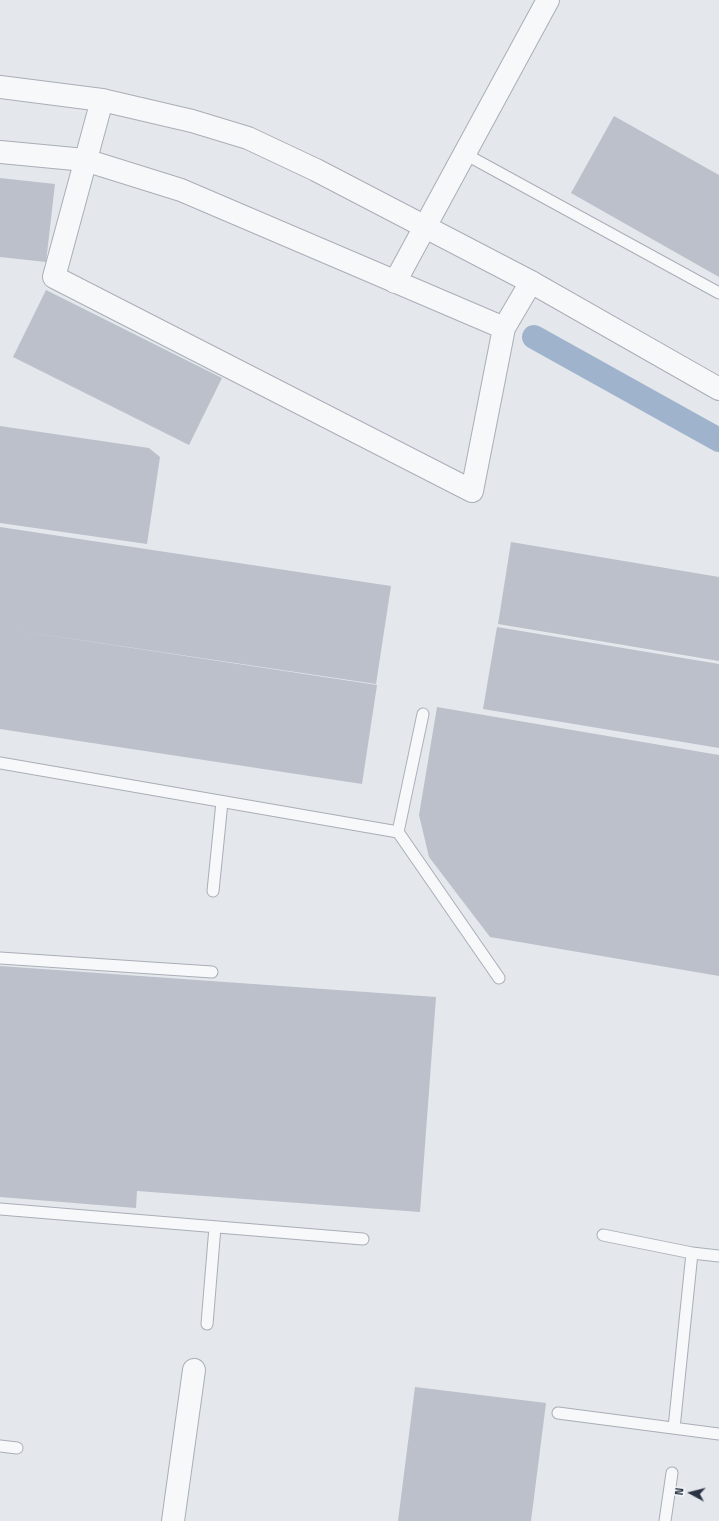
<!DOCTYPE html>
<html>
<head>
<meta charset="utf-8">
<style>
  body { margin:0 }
  #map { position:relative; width:719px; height:1521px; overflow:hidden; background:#e4e7ec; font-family:"Titillium Web",sans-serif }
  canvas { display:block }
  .north { position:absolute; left:671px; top:1473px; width:40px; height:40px; -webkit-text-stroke:3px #f4f6f9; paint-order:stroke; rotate:277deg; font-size:11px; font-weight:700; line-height:16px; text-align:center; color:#2b3445 }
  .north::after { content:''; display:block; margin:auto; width:14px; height:18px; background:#2b3445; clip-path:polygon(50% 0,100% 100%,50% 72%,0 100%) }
</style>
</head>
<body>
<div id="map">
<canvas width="719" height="1521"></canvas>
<div class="north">N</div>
</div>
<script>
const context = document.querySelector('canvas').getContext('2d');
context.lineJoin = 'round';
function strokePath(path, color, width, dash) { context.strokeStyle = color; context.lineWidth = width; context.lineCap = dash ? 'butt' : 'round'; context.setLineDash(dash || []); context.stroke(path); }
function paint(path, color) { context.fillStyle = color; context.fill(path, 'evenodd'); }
const canal = new Path2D(`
  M534 337 719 440`);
const building = new Path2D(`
  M614 116 719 175V277L571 193Z
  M0 178 55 184 46 262 0 257Z
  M46 290 222 378 189 445 13 357Z
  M0 426 149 448 160 457 147 544 0 523Z
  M0 527 391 586 376 684 0 628Z
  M511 542 719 577V661L498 624Z
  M497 627 719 664V748L483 709Z
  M0 628 377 685 362 784 0 729Z
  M437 707 719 755V976L490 937 429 857 419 815Z
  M0 966 436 997 420 1212 137 1191 136 1208 0 1197Z
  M415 1387 546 1403 531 1521H398Z`);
const service = new Path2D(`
  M465 154 719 293
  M0 763 398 832 499 978
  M398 832 423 714
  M213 891 222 802
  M0 958 212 972
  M0 1209 363 1239
  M603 1235 692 1253 674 1428
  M692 1253 719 1256
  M207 1324 215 1227
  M558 1413 719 1434
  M0 1446 17 1448
  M665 1521 672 1473`);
const minor = new Path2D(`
  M102 100 54 277 472 491 504 328 531 282
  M0 152 85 160 181 190 504 328
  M395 282 548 0
  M173 1521 194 1370`);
const tertiary = new Path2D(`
  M0 87 102 100 192 121 248 138 316 170 531 282 719 389`);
strokePath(canal, '#9fb4cc', 24);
paint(building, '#bbc0ca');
strokePath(service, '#a9aeb7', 13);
strokePath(minor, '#a9aeb7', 24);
strokePath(tertiary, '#a9aeb7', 24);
strokePath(service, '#f7f8fa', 11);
strokePath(minor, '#f7f8fa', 22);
strokePath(tertiary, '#f7f8fa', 22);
</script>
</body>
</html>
